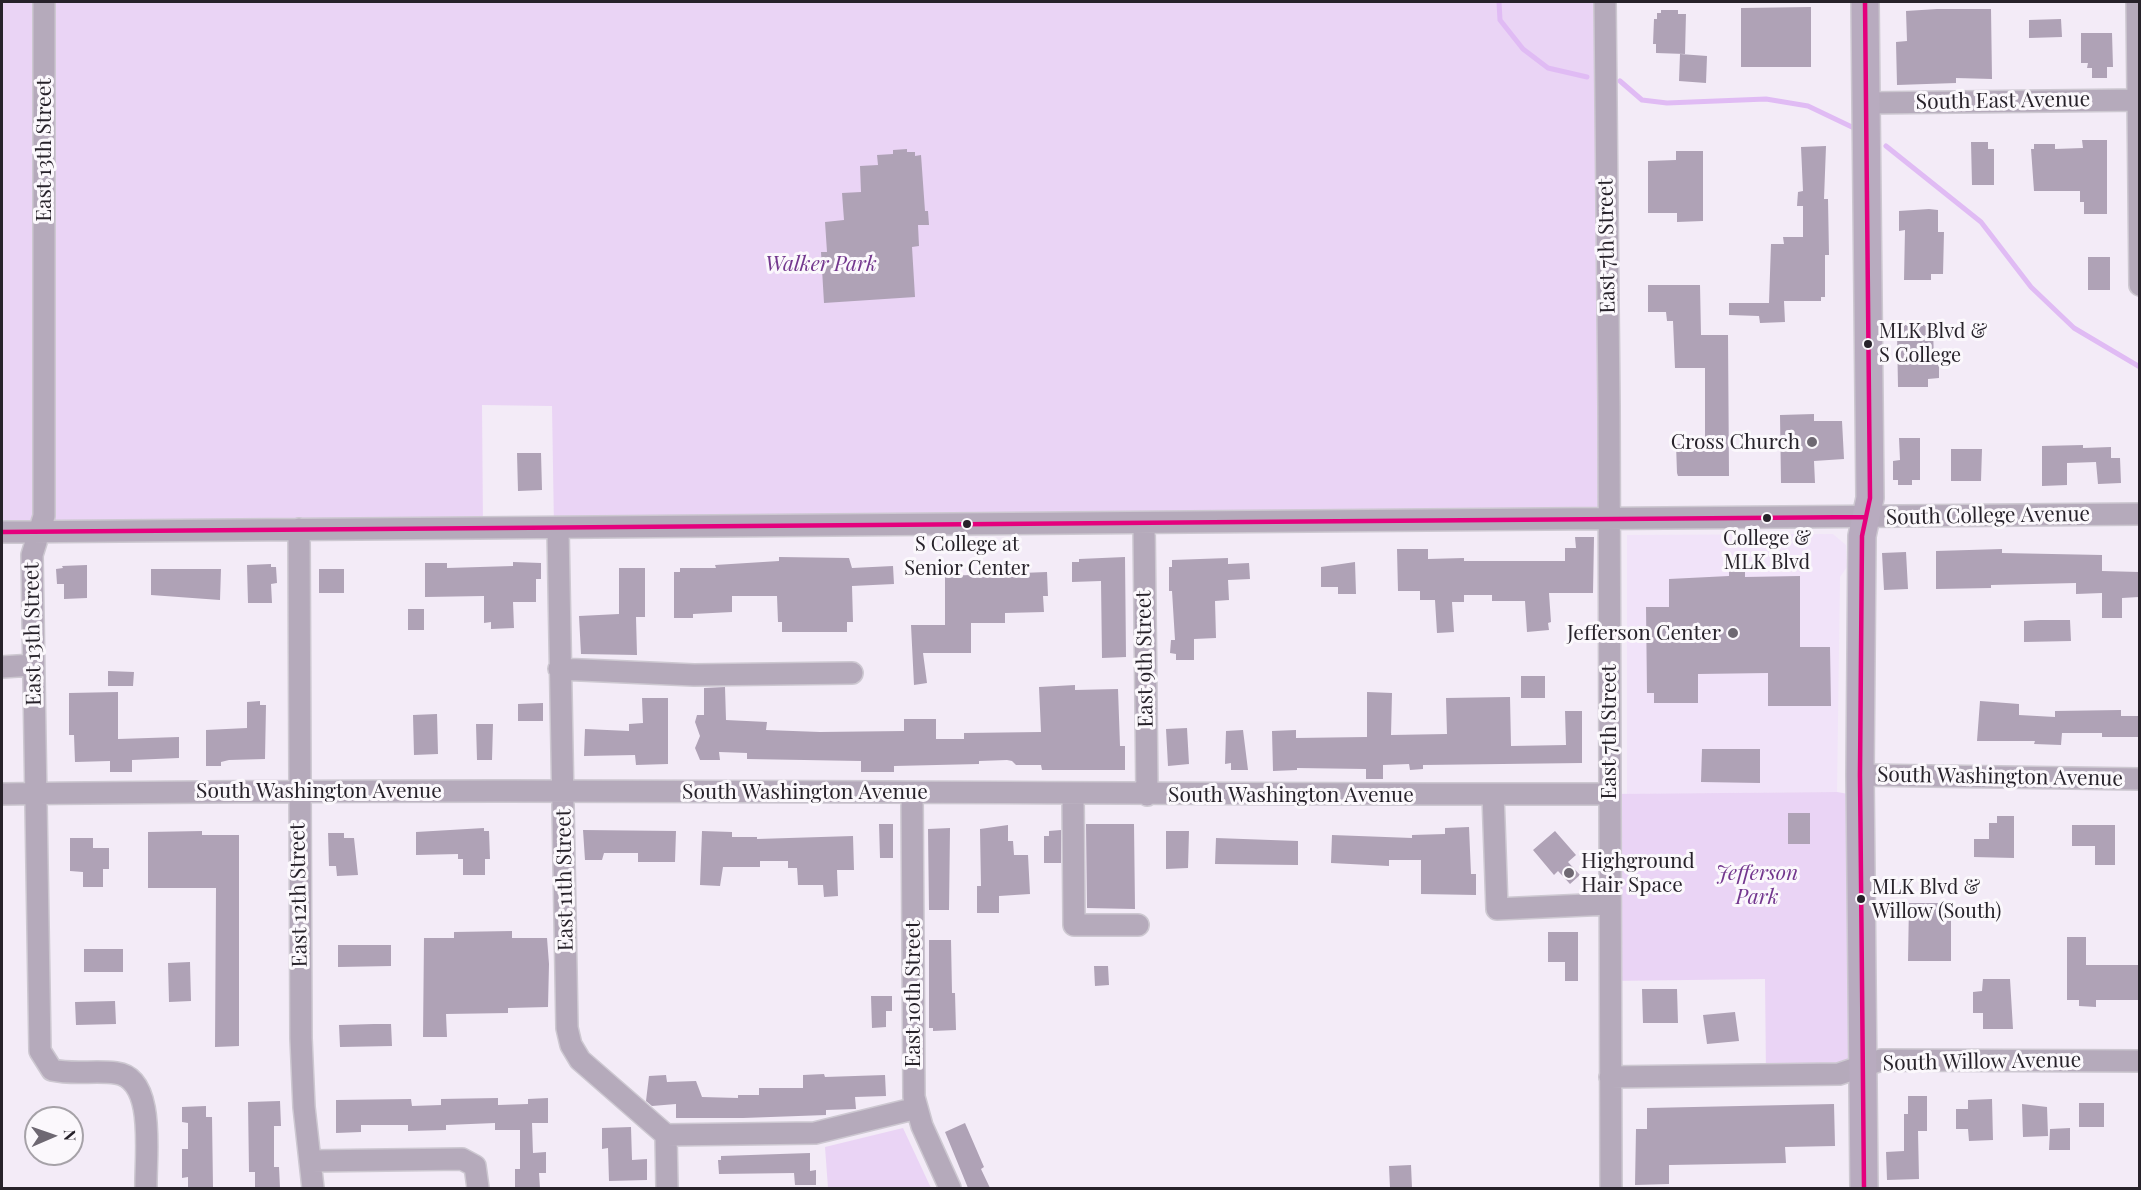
<!DOCTYPE html>
<html>
<head>
<meta charset="utf-8">
<style>
  body { margin:0 }
  #map { position:relative; width:2141px; height:1190px; overflow:hidden; background:#f3ebf7; font-family:"Playfair Display",serif }
  canvas { display:block }
  .frame { position:absolute; inset:0; border:3px solid #27222a; pointer-events:none }
  .north { position:absolute; left:24px; top:1106px; width:60px; height:60px; box-sizing:border-box; background:#fbf8fc; border:2px solid #a6a2a8; border-radius:50%; rotate:88deg; font-size:16px; font-weight:700; line-height:24px; text-align:center; color:#27222a }
  .north::after { content:''; display:block; margin:auto; width:21px; height:27px; background:#6e6872; clip-path:polygon(50% 0,100% 100%,50% 72%,0 100%) }
</style>
</head>
<body>
<div id="map">
<canvas width="2141" height="1190"></canvas>
<div class="frame"></div>
<div class="north">N</div>
</div>
<script>
const context = document.querySelector('canvas').getContext('2d');
context.lineJoin = 'round';
function paint(path, color) { context.fillStyle = color; context.fill(path, 'evenodd'); }
function strokePath(path, color, width, dash) { context.strokeStyle = color; context.lineWidth = width; context.lineCap = dash ? 'butt' : 'round'; context.setLineDash(dash || []); context.stroke(path); }
function label(font, color, halo, rows, align = 'center') {
  context.font = font + ' "Playfair Display",serif'; context.lineWidth = 6; context.setLineDash([]); context.textBaseline = 'middle'; context.strokeStyle = halo; context.fillStyle = color; for (const [text, x, y, turn = 0] of rows) {
    context.save(); context.translate(x, y); context.rotate((+turn || 0) * Math.PI / 180); context.textAlign = isNaN(turn) ? turn : align; if (halo) context.strokeText(text, 0, 0); context.fillText(text, 0, 0); context.restore();
  }
}
const built = new Path2D(`
  M1833 534 1846 545 1847 567 1840 577 1837 792 1627 794V535Z`);
const green = new Path2D(`
  M2 2H1605L1610 517 554 528 552 406 482 405 483 529 2 532Z
  M1837 792 1860 796 1862 1066 1766 1075 1765 979 1610 981 1609 794Z
  M903 1128 931 1188H828L825 1147Z`);
const stream = new Path2D(`
  M1499 2 1500 20 1523 49 1548 68 1587 77
  M1620 81 1642 100 1667 103 1766 99 1808 106 1854 128
  M1886 146 1981 222 2031 287 2074 328 2140 367`);
const building = new Path2D(`
  M1811 7V67H1741V8Z
  M1937 9H1991L1992 79 1956 78V83L1897 85 1896 42 1907 41 1906 11Z
  M1661 10H1678V14H1686L1685 54 1656 53V44H1653L1654 19H1657V13H1661Z
  M2061 19 2062 37 2029 38V20Z
  M2081 33H2112L2113 67H2107V78H2092V68H2087L2088 63H2081Z
  M1680 54 1707 56 1706 83 1679 81Z
  M2082 140H2107V214H2084V202H2080V191H2034L2031 149H2034V144H2055V149L2083 148Z
  M1971 142H1988V149H1994V185H1972Z
  M1826 146 1824 199H1828L1829 255H1825V297H1821V301H1784L1785 322 1760 323 1759 316 1729 315V303H1769L1771 244H1784L1783 237H1803V206H1797L1798 192 1803 191 1801 147Z
  M907 149V152H915V156L921 155 925 211H928L929 225H918L919 246 912 247 915 297 824 303 821 252H827L825 222 844 220 842 193 861 192 860 166 878 165 877 155 893 154V150Z
  M1676 151H1703V221L1677 222V213H1648V161L1676 160Z
  M1929 209 1938 210V232H1944L1943 274H1931V280H1904L1905 230 1899 231V211Z
  M2088 257H2110V290H2088Z
  M1648 285H1700L1701 335H1728L1729 476H1678L1677 473 1676 444 1705 443V368H1675L1673 321H1667L1666 312H1648Z
  M1904 325H1928V328H1933L1934 361H1939V378L1928 379V387H1898L1897 333H1904Z
  M1814 414V421H1842L1844 459 1814 461 1815 483H1781L1780 415Z
  M1899 438H1920V480H1912V485H1898V480H1893V461L1900 460Z
  M2083 445V448L2111 447V458H2120L2121 483 2098 484 2096 462 2067 463V485L2042 486V446Z
  M1951 449H1982L1981 481H1951Z
  M517 453H541L542 490 518 491Z
  M1575 537H1594L1593 593H1549L1551 622 1548 623 1549 630 1527 632 1525 601H1492V595H1464V602H1452L1454 632 1437 633 1435 600H1420V591H1398L1397 549H1428V559L1464 558V561H1565V548H1576Z
  M2002 549V553L2102 555V571L2139 572V597L2122 598V618H2102V593L2076 594V583L1991 585V588L1936 589V551Z
  M1906 552 1908 589 1884 590 1882 553Z
  M779 557 849 558 852 568 893 566 894 584 852 586 853 622H847V632H782V622H778L777 596H732V612L693 614V618H674V572H680V568H716L715 565 779 561Z
  M1125 557 1126 657 1102 658 1101 581 1072 582V562H1079V559Z
  M1228 558V564L1249 563 1250 579 1228 580 1229 600 1215 601 1216 638 1194 639V660H1176V654L1170 653 1171 640H1175L1172 591H1169V567H1172V560Z
  M513 562 541 563V579H536V602H513L514 628 491 629V622L484 623V596L425 597V563H447V568L513 566Z
  M1355 562 1356 594H1338V587H1321V567Z
  M271 564V567H276L277 583 271 584 272 603H248L247 565Z
  M87 565V598L64 599V584H57L56 569 63 568 62 566Z
  M1729 567H1745V577L1800 576V647H1830L1831 706H1768V673L1698 674V703H1654V693H1647L1646 607H1669V579L1729 576Z
  M619 568H645V617H636L637 655 581 654 579 616 619 614Z
  M151 569H221L220 600 151 595Z
  M319 569H344V593H319Z
  M1047 572 1048 596H1043L1044 612 1005 613V623H971V653H923L927 683 914 685 911 625H945V576Z
  M408 609H424V630H408Z
  M2039 620H2070L2071 641 2024 642V621Z
  M108 671 134 672 133 686H108Z
  M1521 676H1545V698H1521Z
  M1075 685V690L1118 689 1120 746H1125V770H1042L1041 765H1016L1012 761 1007 760 979 761V764L894 766V772H861V761L747 759V753L719 752 720 760H700L695 748 700 736 695 722 697 715H704V688L725 687 726 720 767 722 766 730 820 732 904 731V719H936V739H964V733L1041 732 1039 687Z
  M118 692V739L179 737V758L132 760V772H110V761L75 762 74 735H69V693Z
  M1367 692 1392 693 1391 735 1447 734 1446 698 1510 697 1511 746 1566 745 1565 711H1582V763L1423 765V769L1410 770 1409 764 1383 765V779H1366V769L1297 768V770L1273 771 1272 731 1296 730V738L1367 737Z
  M642 698H668V764L636 765 635 755 584 756 585 729 629 731V724L643 723Z
  M260 701V705H266L265 759 229 760 221 762V766H206V730L247 728V702Z
  M1980 701 2019 704V715L2055 717V711L2121 710V716H2139V737H2102V733H2062L2061 745 2034 744 2035 741H1977Z
  M543 703V721H518V704Z
  M437 714 438 754 414 755 413 715Z
  M476 724H493L492 760H477Z
  M1187 728 1189 764 1168 766 1166 729Z
  M1243 730 1248 770H1231V763L1225 764 1226 731Z
  M1702 749H1760V783L1701 782Z
  M1788 813H1810V844H1788Z
  M1997 816H2014V858L1974 857V839H1989V823H1997Z
  M879 824H893V858H880Z
  M1086 824H1134L1135 909 1087 908Z
  M1008 825V841H1013L1014 855H1028L1030 894 999 896V913H977V886H981L980 829Z
  M2072 825H2115V865H2095V846H2072Z
  M1469 827 1471 874H1476V895L1421 894V860H1389V866L1331 863 1332 835 1412 838V835L1445 834V828Z
  M484 828V831H489L490 859H485V875H463V859H458V854L416 855V832Z
  M950 828 949 910H929L928 829Z
  M583 830 676 831 675 862H638V853H604L602 860H585Z
  M1061 830V863H1044V836H1049V831Z
  M202 831V835H239V1046L215 1047 216 888H148V832Z
  M702 831 732 832V837H757V839L853 836 854 870H837L838 896 824 897 823 885H798L797 868H788V861H760V867H723L720 886 700 885Z
  M1166 831H1189L1188 868 1166 869Z
  M1555 831 1576 855 1568 862 1580 875 1570 884 1558 871 1554 875 1533 850Z
  M328 833H344V838H354L358 875 337 876 336 866H329Z
  M70 838H93V848H109V869H103V887H83V872L70 871Z
  M1216 838 1298 841V865L1215 864Z
  M1909 903H1951V961H1908Z
  M512 931V938H547L549 964 548 1007 508 1008V1013L446 1014 447 1037H423L424 938H454V932Z
  M1548 932H1578V981H1565V962H1548Z
  M2067 937H2086V965H2139V1000H2096V1007L2079 1006V1000H2067Z
  M929 940H951L952 993H955L956 1030 933 1031V1028H929Z
  M338 945H391V966L338 967Z
  M84 949H123V972H84Z
  M190 962 191 1001 169 1002 168 963Z
  M1094 966H1108L1109 985 1095 986Z
  M1983 979H2010L2013 1029H1983V1013H1973V992L1982 991Z
  M1642 989H1677L1678 1023H1643Z
  M871 996H892V1011H886V1027L872 1028Z
  M115 1001 116 1024 76 1025 75 1002Z
  M1735 1012 1739 1041 1707 1044 1703 1015Z
  M374 1024H391L392 1046 340 1047 339 1025Z
  M824 1074 825 1077 885 1075 886 1096 855 1097 856 1109 826 1110V1115L743 1118H676V1104L652 1106 646 1101 649 1076 666 1075 667 1082 696 1081 702 1097 738 1098V1095H759V1088H803V1075Z
  M1908 1096H1927V1131H1918L1919 1179 1887 1180 1886 1152 1904 1151V1114H1908Z
  M498 1098V1105L528 1104V1099L548 1098V1123H532L533 1153 546 1152V1173H539L540 1188H515V1169H520V1130H495V1123L446 1125V1130L408 1131V1125H361V1132L336 1133V1100L411 1099 412 1106 441 1105V1099Z
  M1992 1099 1993 1140 1969 1141 1968 1129H1956V1109H1968V1100Z
  M280 1101 281 1126H274V1167H279L280 1188H255V1172H249L248 1102Z
  M2079 1103H2104V1127H2079Z
  M1834 1104 1835 1146 1785 1147 1786 1163 1669 1165V1184L1635 1185 1636 1129H1647V1108Z
  M2022 1104 2047 1107 2048 1136 2023 1137Z
  M206 1106V1117H212L213 1188H188V1177L182 1178V1149H188V1123L182 1122V1107Z
  M965 1123 984 1167 981 1169 990 1188H968L945 1132Z
  M631 1127 632 1160 647 1159V1180L609 1181 608 1148 602 1149V1128Z
  M2070 1128V1150H2049L2050 1129Z
  M810 1153V1171L816 1170V1185H795L794 1173 719 1174 718 1160H721V1156Z
  M1411 1165 1412 1188H1390L1389 1166Z`);
const minor = new Path2D(`
  M44 2V516L32 555 40 1051 52 1070C74 1075 94 1070 116 1073 157 1078 145 1158 146 1188
  M1605 2 1609 406 1611 1188
  M2137 2 2140 285
  M1866 103 2140 100
  M1144 523 1147 795
  M299 529 301 1038 304 1107 313 1188
  M558 529 567 1028 571 1045 580 1060 666 1135 667 1188
  M2 532 2140 514
  M2 667 33 665
  M559 669 694 675 852 673
  M1860 775 2140 779
  M912 793 914 1097 922 1126 950 1188
  M2 794C537 787 1073 795 1609 794
  M1073 794 1074 925H1138
  M1493 794 1497 909 1609 904
  M1610 1077 1839 1074 1881 1060 2140 1061
  M666 1135 815 1133 917 1108
  M311 1161 462 1159 475 1166 478 1188`);
const major = new Path2D(`
  M1864 1188 1860 775 1862 536 1870 498 1865 2`);
const bus1 = new Path2D(`
  M2 532 1866 517
  M1864 1188 1860 775 1862 536 1870 498 1865 2`);
const markers = [
  [1868,344,5,"#27222a"],
  [1812,442,6,"#6e6872"],
  [1767,518,5,"#27222a"],
  [967,524,5,"#27222a"],
  [1733,633,6,"#6e6872"],
  [1569,873,6,"#6e6872"],
  [1861,899,5,"#27222a"]
];
const busNames = [
  ["MLK Blvd &",1879,332],
  ["S College",1879,356],
  ["College &",1767,539,"center"],
  ["MLK Blvd",1767,563,"center"],
  ["S College at",967,545,"center"],
  ["Senior Center",967,569,"center"],
  ["MLK Blvd &",1872,888],
  ["Willow (South)",1872,912]
];
const streetNames = [
  ["South East Avenue",2003,101,-1],
  ["East 13th Street",44,150,-90],
  ["East 7th Street",1607,246,-91],
  ["South College Avenue",1988,516,-1],
  ["East 13th Street",33,634,-91],
  ["East 9th Street",1145,659,-91],
  ["East 7th Street",1609,732,-90],
  ["South Washington Avenue",2000,777,1],
  ["South Washington Avenue",319,791],
  ["South Washington Avenue",805,792],
  ["South Washington Avenue",1291,795],
  ["East 11th Street",565,880,-91],
  ["East 12th Street",299,895,-91],
  ["East 10th Street",913,994,-90],
  ["South Willow Avenue",1982,1062,-1]
];
const parkNames = [
  ["Walker Park",821,264],
  ["Jefferson",1757,873],
  ["Park",1757,897]
];
const poiNames = [
  ["Cross Church",1800,442],
  ["Jefferson Center",1721,633],
  ["Highground",1581,861,"left"],
  ["Hair Space",1581,885,"left"]
];
paint(built, '#f1e3f9');
paint(green, '#ead4f5');
strokePath(stream, '#e0bbf4', 5);
paint(building, '#afa2b6');
strokePath(minor, '#cdc8d1', 24);
strokePath(major, '#cdc8d1', 30);
strokePath(minor, '#b5aabb', 21);
strokePath(major, '#b8abbf', 27);
strokePath(bus1, '#e5007d', 4.5);
for (const [x, y, r, color] of markers) { const dot = new Path2D(); dot.arc(x, y, r, 0, 2 * Math.PI); context.fillStyle = color; context.fill(dot); strokePath(dot, '#fbf8fc', 2); }
label('20px', '#27222a', '#fbf8fc', busNames, 'left');
label('21px', '#27222a', '#fbf8fc', streetNames);
label('italic 21px', '#73378e', '#fbf8fc', parkNames);
label('21px', '#27222a', '#fbf8fc', poiNames, 'right');
</script>
</body>
</html>
